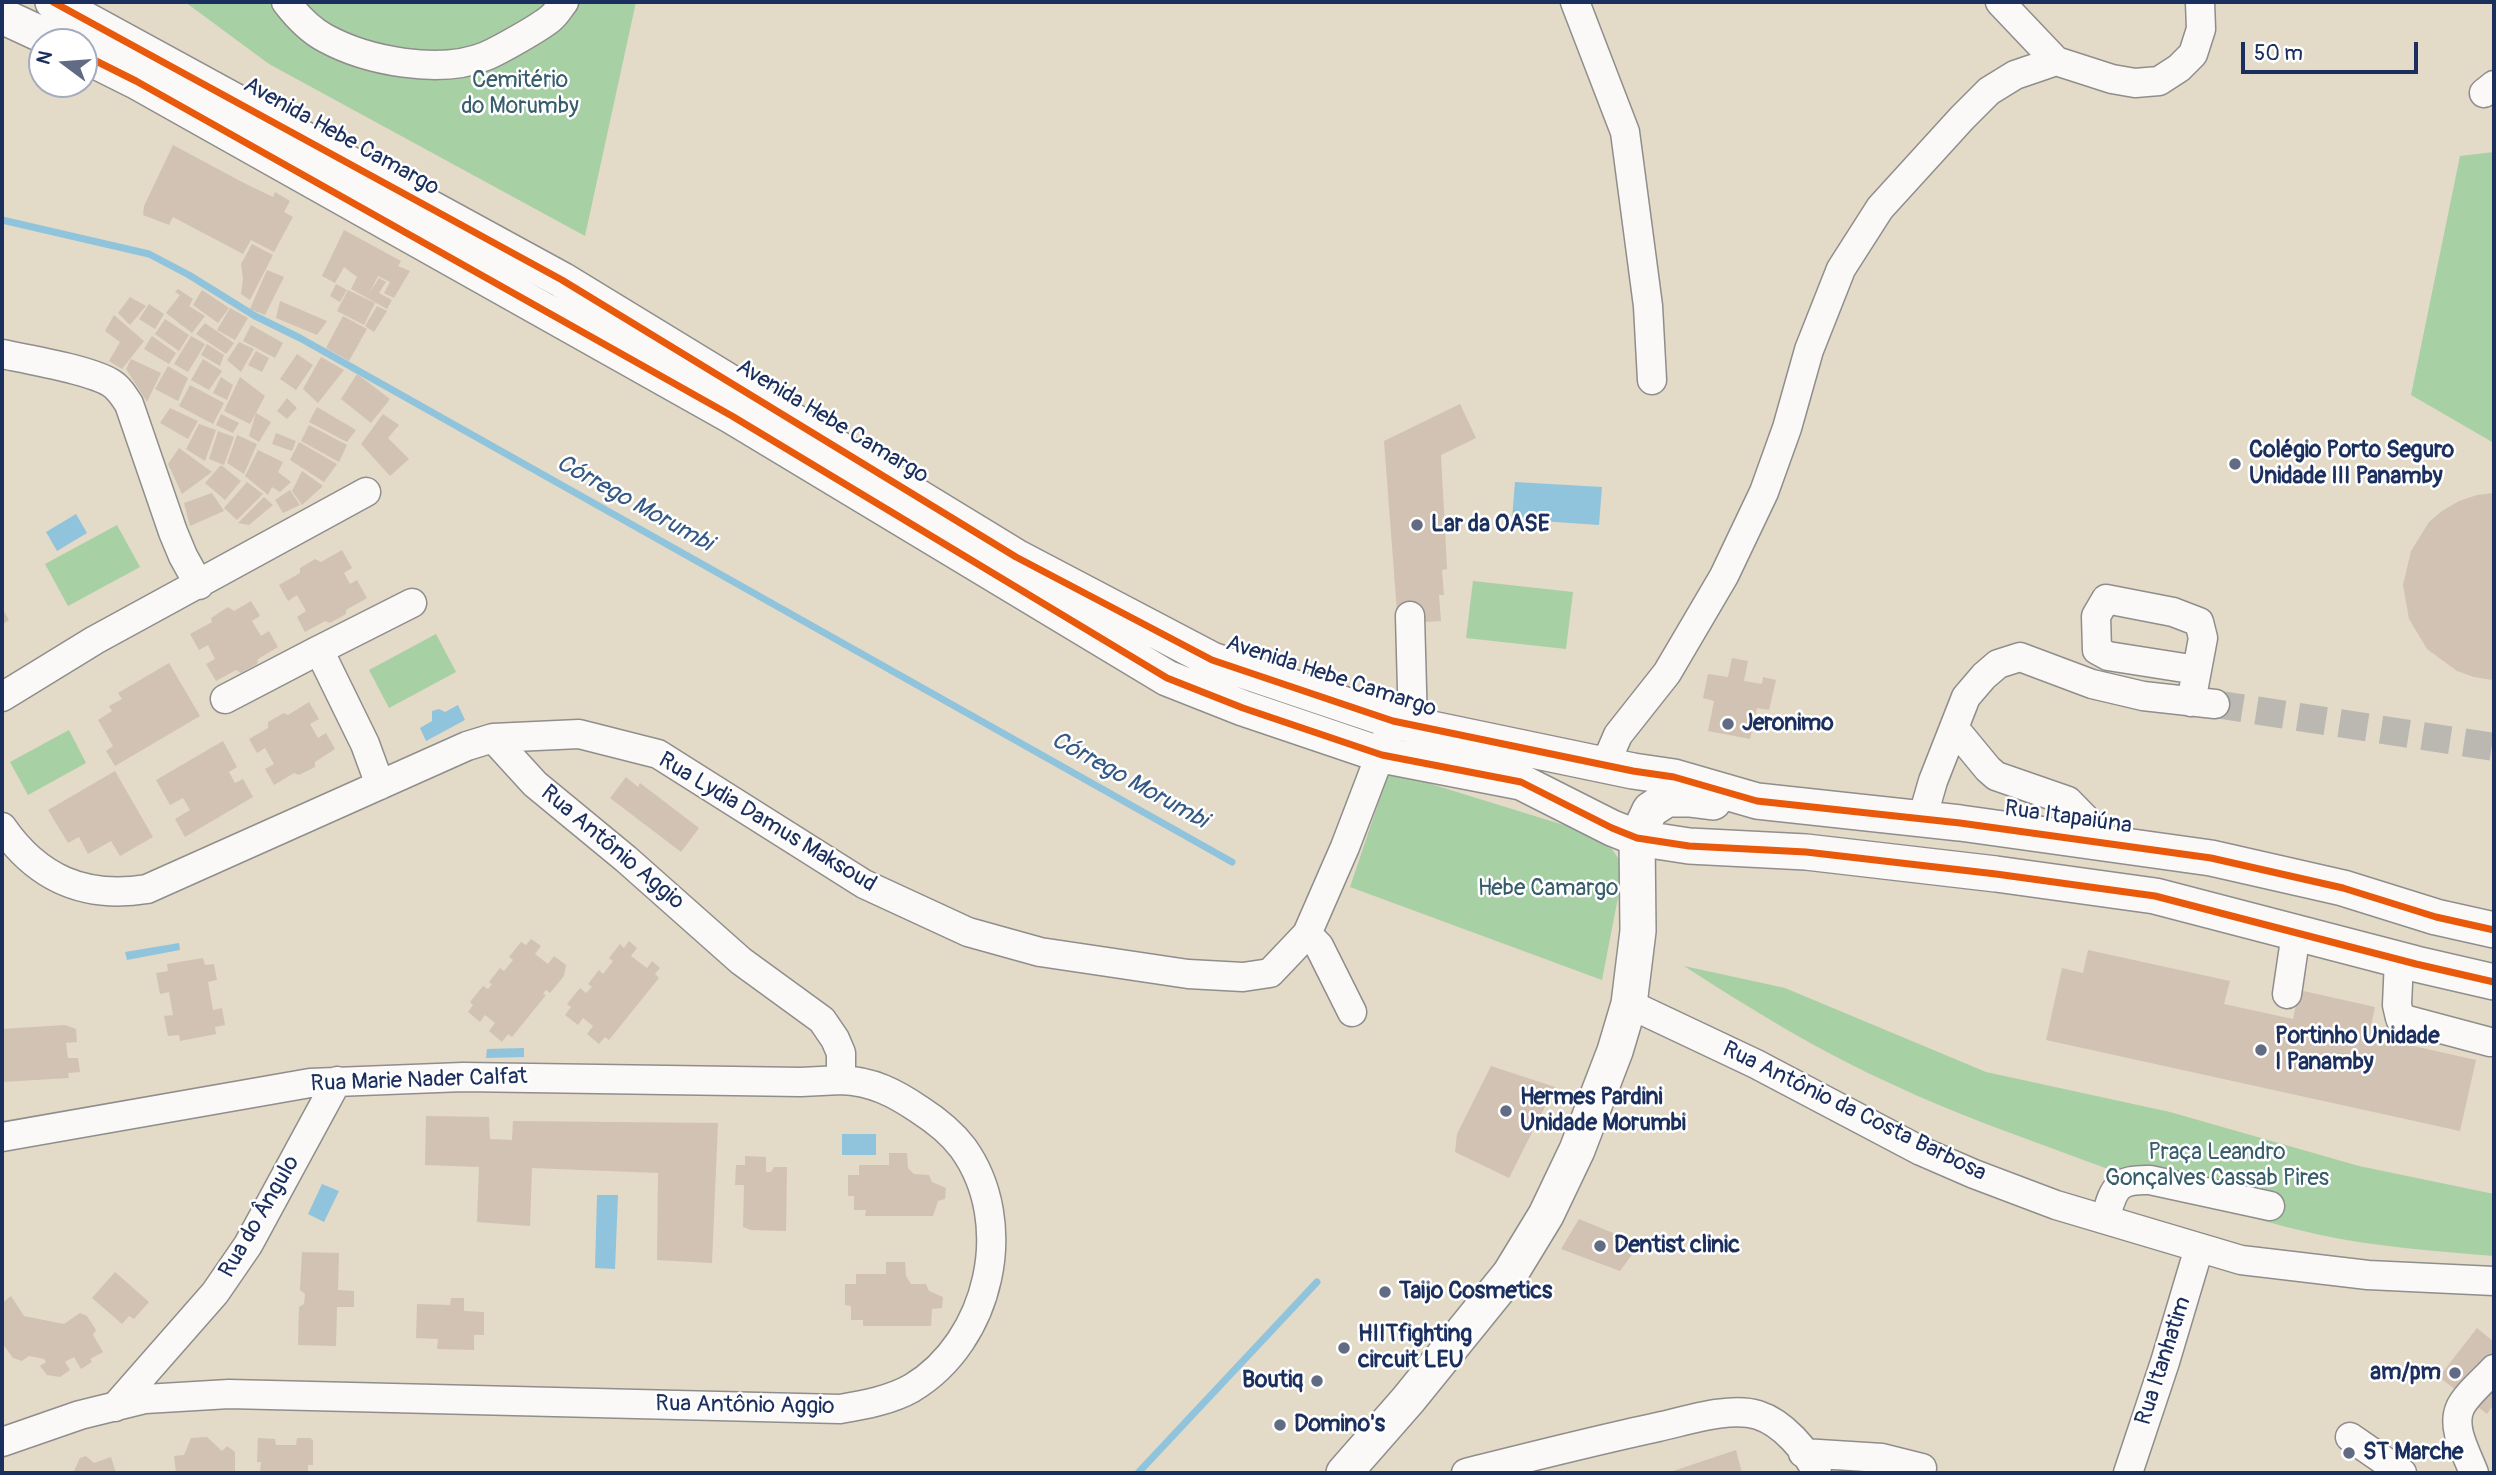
<!DOCTYPE html>
<html>
<head>
<meta charset="utf-8">
<style>
  body { margin:0 }
  #map { position:relative; width:2496px; height:1475px; overflow:hidden; background:#e3dac7; font-family:Pangolin,sans-serif }
  canvas { display:block }
  .frame { position:absolute; inset:0; border:4px solid #1b2f5e; pointer-events:none }
  .north { position:absolute; left:28px; top:28px; width:70px; height:70px; box-sizing:border-box; background:#fff; border:2px solid #a4acbf; border-radius:50%; rotate:286deg; font-size:19px; font-weight:700; line-height:28px; text-align:center; color:#1b2f5e }
  .north::after { content:''; display:block; margin:auto; width:24px; height:32px; background:#616b83; clip-path:polygon(50% 0,100% 100%,50% 72%,0 100%) }
  .scale { position:absolute; left:2241px; top:42px; width:177px; height:32px; box-sizing:border-box; border:4px solid #1b2f5e; border-top:0; padding-left:9px; font-size:21px; line-height:24px; white-space:nowrap; color:#1b2f5e; -webkit-text-stroke:5px #fff; paint-order:stroke }
</style>
</head>
<body>
<div id="map">
<canvas width="2496" height="1475"></canvas>
<div class="frame"></div>
<div class="north">N</div>
<div class="scale">50 m</div>
</div>
<script>
const context = document.querySelector('canvas').getContext('2d');
context.lineJoin = 'round';
function paint(path, color) { context.fillStyle = color; context.fill(path, 'evenodd'); }
function strokePath(path, color, width, dash) { context.strokeStyle = color; context.lineWidth = width; context.lineCap = dash ? 'butt' : 'round'; context.setLineDash(dash || []); context.stroke(path); }
function label(font, color, halo, rows, align = 'center') {
  context.font = font + ' Pangolin,sans-serif'; context.lineWidth = 5; context.setLineDash([]); context.textBaseline = 'middle'; context.strokeStyle = halo; context.fillStyle = color; for (const [text, x, y, turn = 0] of rows) {
    context.save(); context.translate(x, y); context.rotate((+turn || 0) * Math.PI / 180); context.textAlign = isNaN(turn) ? turn : align; if (halo) context.strokeText(text, 0, 0); context.fillText(text, 0, 0); context.restore();
  }
}
const green = new Path2D(`
  M185 2H636L585 236 269 64Z
  M2494 152V443L2411 395 2460 156Z
  M117 525 140 567 68 606 45 564Z
  M1473 581 1573 592 1566 649 1466 638Z
  M436 634 456 672 389 708 369 670Z
  M69 730 86 763 28 795 10 762Z
  M1389 771 1593 834 1612 849 1622 864 1621 882 1602 980 1350 887Z
  M1684 966 1785 988 1986 1072 2170 1112 2359 1166 2494 1194V1256C2435 1251 2374 1247 2316 1234 2234 1216 2156 1187 2078 1158 2017 1135 1955 1114 1896 1086 1822 1053 1752 1010 1684 966Z`);
const water = new Path2D(`
  M1515 482 1602 487 1599 525 1512 519Z
  M76 514 87 533 57 551 46 532Z
  M458 705 465 720 426 741 420 728 432 721V711L439 709 445 712Z
  M179 943 180 950 127 960 125 952Z
  M524 1048V1057L486 1058 487 1049Z
  M842 1134H876V1155H842Z
  M322 1184 339 1191 324 1222 308 1214Z
  M597 1195H618L615 1269 595 1268Z`);
const stream = new Path2D(`
  M2 220 149 254 189 275 255 316 300 338 1232 862
  M1138 1473 1317 1282`);
const building = new Path2D(`
  M173 145 244 183 273 197 275 192 290 201 284 212 293 217 274 252 251 240 243 254 173 217 169 225 143 215 144 206Z
  M344 230 401 261 398 266 410 271 394 298 384 293 390 282 378 276 369 294 379 278 386 282 379 293 392 300 387 309 351 289 357 277 344 267 335 283 322 276Z
  M252 244 273 255 250 300 241 294 243 279 241 264Z
  M267 270 284 277 265 315 250 309Z
  M336 284 347 290 340 302 330 296Z
  M178 289 193 299 189 306 205 316 192 333 166 313 180 295 175 292Z
  M202 290 229 308 218 323 193 305Z
  M348 290 375 303 364 325 337 311Z
  M130 297 146 306 130 325 118 313Z
  M280 301 327 321 317 335 276 318Z
  M149 304 164 314 155 329 139 319Z
  M377 306 387 311 374 332 365 326Z
  M230 308 248 318 235 340 217 330Z
  M114 315 144 341 122 369 109 361 120 342 105 331Z
  M343 316 367 329 349 361 326 348Z
  M165 319 189 335 179 351 155 334Z
  M205 323 234 343 226 354 196 334Z
  M251 325 283 343 275 358 243 341Z
  M152 336 176 353 169 364 144 349Z
  M191 336 205 344 188 372 174 364Z
  M239 342 254 349 241 372 227 360Z
  M207 344 224 355 220 366 201 355Z
  M256 351 269 358 262 372 248 365Z
  M297 354 313 365 296 390 280 379Z
  M321 357 344 370 318 403 303 389Z
  M131 359 161 373 147 402 126 369Z
  M203 359 222 371 209 390 191 380Z
  M168 366 188 378 178 401 155 389Z
  M357 374 390 399 371 423 341 399Z
  M221 377 233 385 227 400 213 393Z
  M240 377 265 396 250 424 224 411Z
  M190 385 224 403 213 424 179 406Z
  M287 398 297 408 287 419 277 411Z
  M1460 404 1476 438 1441 455 1447 569 1442 570 1444 595H1439L1441 621 1425 622 1424 610 1397 612 1384 441Z
  M317 407 356 430 347 442 309 422Z
  M170 408 198 421 188 439 160 423Z
  M256 413 271 422 259 442 249 436Z
  M221 414 239 423 233 433 216 425Z
  M383 414 399 425 388 438 409 459 390 476 361 444Z
  M199 424 216 430 205 461 186 449Z
  M309 425 347 445 339 462 301 441Z
  M218 431 234 437 224 465 209 459Z
  M276 433 296 441 292 451 272 444Z
  M237 435 257 444 244 474 227 463Z
  M299 442 337 464 324 482 290 460Z
  M179 448 212 472 182 494 168 464Z
  M258 450 283 462 278 472 291 482 280 492 272 487 268 495 245 476Z
  M221 465 241 481 225 500 205 483Z
  M302 471 323 486 302 505 292 491Z
  M247 482 263 494 237 520 224 508Z
  M290 490 300 505 283 513 275 500Z
  M212 493 224 511 190 526 184 503Z
  M2494 493V680H2492L2474 677 2457 671 2427 649 2409 619 2403 585 2411 551 2429 522 2442 511 2459 501 2477 495Z
  M264 497 273 505 249 525 238 523Z
  M342 550 352 568 344 573 350 584 357 580 367 598 346 610V614L330 623 325 621 305 632 297 617 306 611 297 595 288 601 279 585 300 573V568L315 559 321 562Z
  M251 601 260 616 252 621 261 636 269 631 278 647 258 659 257 664 241 673 236 670 216 681 206 664 215 659 208 645 199 650 190 634 212 622 211 618 228 607 234 611Z
  M2 608 9 620 2 625Z
  M1732 658 1748 661 1744 681 1762 684 1763 677 1776 680 1769 710 1757 708 1750 739 1708 731 1714 701 1703 698 1708 674 1728 677Z
  M169 663 200 716 115 766 106 751 113 746 98 720 112 711 109 706 122 699 118 693Z
  M309 702 319 719 310 724 318 738 326 733 335 749 315 762V767L299 775 294 773 274 785 265 769 274 764 265 748 257 753 249 739 268 728V722L284 713 288 715Z
  M223 741 237 767 229 772 235 783 243 779 253 797 185 837 175 819 190 810 183 798 170 805 156 780Z
  M115 771 153 837 120 856 111 841 88 854 79 837 68 843 48 810Z
  M626 777 638 787 640 783 699 828 681 852 610 798Z
  M531 939 541 946 535 954 548 964 554 956 566 965 564 976 550 993 546 990 543 994 546 995 512 1037 508 1034 502 1042 489 1031 495 1023 485 1015 480 1022 468 1012 473 1005 470 1002 483 986 488 989 492 984 489 982 500 968 504 971 513 960 509 957 521 942 526 945Z
  M629 941 637 948 631 956 647 968 652 961 660 968 655 974 659 978 609 1040 605 1037 599 1044 587 1034 593 1026 583 1018 578 1025 565 1015 571 1007 567 1004 580 988 586 993 592 987 588 984 599 970 603 974 613 961 609 958 620 944 624 948Z
  M2088 950 2230 981 2224 1004 2293 1019 2299 990 2375 1007 2369 1036 2476 1060 2460 1131 2046 1040 2062 968 2083 973Z
  M203 958 205 965 214 964 217 980 208 982 213 1010 222 1008 225 1025 215 1027 216 1034 180 1041 179 1035 168 1036 164 1016 173 1015 169 992 160 994 156 973 168 971 167 964Z
  M65 1025 76 1029 77 1042 66 1043 68 1058H78L80 1072 68 1073 69 1078 2 1082V1029Z
  M1491 1066 1555 1087 1509 1178 1455 1152 1457 1134Z
  M426 1116 489 1117 490 1139 512 1140 513 1121 718 1123 712 1263 657 1260 658 1173 532 1168 530 1226 477 1222 479 1167 425 1165Z
  M889 1153H907L908 1168 914 1174 929 1175 932 1182 946 1188 945 1199 938 1201 933 1216H865L866 1210H854V1196H848V1175H859V1165H889Z
  M745 1156 766 1157V1172H771L774 1167H787L786 1231 751 1230 743 1227 744 1185H735L736 1165H745Z
  M1579 1219 1640 1244 1620 1271 1561 1249Z
  M302 1252 339 1253 338 1290 354 1291V1307H337L336 1346 298 1345 299 1307 304 1304 305 1294 300 1290Z
  M886 1262H905L906 1276 911 1284H926L929 1291 943 1297 942 1308 932 1309 931 1326H863V1320H851V1306L845 1305V1284H856V1274H886Z
  M115 1272 149 1302 134 1319 129 1316 122 1324 92 1298Z
  M11 1296 24 1316 64 1324 80 1313 87 1316 96 1330 93 1335 103 1352 90 1359 92 1362 81 1369 74 1357 65 1362 70 1370 60 1377 47 1375 40 1366 46 1362 44 1359 29 1356 22 1361 13 1358 2 1343V1303Z
  M451 1298H464V1311L484 1312V1335H474V1350L437 1349 438 1339 416 1338 417 1304 450 1305Z
  M2477 1328 2494 1342V1404L2487 1414 2439 1377Z
  M207 1437 222 1451 227 1446 235 1452V1473H176L174 1456 184 1455 191 1438Z
  M258 1438 275 1439 276 1445H296L297 1438H310L313 1440V1465H308V1473H260L261 1462H257Z
  M1736 1450 1742 1473H1667Z
  M86 1456 94 1463 111 1457 116 1473H73L80 1458Z`);
const minorTunnel = new Path2D(`
  M2215 704 2494 747`);
const minor = new Path2D(`
  M286 2C296 15 310 30 325 38 367 61 440 75 486 56 498 51 541 27 551 18 556 14 560 7 564 2
  M1575 2 1625 132 1648 306 1652 380
  M2000 2 2056 61
  M2484 93 2494 85
  M2 354C27 359 91 370 111 383 119 388 124 396 129 404L173 532 183 556 199 585
  M1410 616 1413 726
  M2 697 95 640 366 492
  M225 699 319 650
  M2191 702 2203 638 2199 622 2173 612 2106 599 2096 616 2097 650 2108 656 2197 670
  M1955 729 1988 769 1996 776 2068 801 2109 843
  M1605 765 1618 735 1667 673 1724 576 1764 492 1787 428 1809 350 1841 269 1880 208 1962 118 1989 91 2015 75 2056 61 2112 79 2135 83 2159 81 2179 68 2193 54 2201 29 2200 2
  M380 785 365 744 319 650 412 603
  M1922 819 1933 781 1966 697 1984 676 1998 664 2020 657 2092 684 2143 696 2215 704
  M2 827C38 879 85 899 147 889L467 746 493 738 579 734 658 754 864 884 968 932 1040 952 1188 974 1243 977 1270 973 1307 934
  M2399 960 2397 1005 2400 1018 2490 1042
  M2287 994 2296 933
  M1629 1004 1756 1064 1921 1151 1974 1174 2056 1205 2241 1260 2368 1275 2494 1281
  M1352 1012 1319 946 1307 934 1345 847 1387 737
  M2 1137 310 1083 463 1077 801 1082 841 1080
  M2105 1219C2114 1189 2115 1179 2150 1180L2270 1206
  M115 1407 215 1293 248 1245 337 1081
  M2350 1437 2402 1473
  M2 1442 80 1415 145 1399 229 1394 840 1409C864 1405 891 1400 912 1388 990 1341 1017 1223 963 1148 951 1132 937 1121 920 1110 895 1093 872 1081 841 1080V1053L835 1039 822 1020 741 961 626 859 535 784 493 738
  M1803 1453 1882 1458 1922 1468
  M1466 1473C1530 1457 1593 1441 1658 1427 1686 1421 1730 1406 1758 1415 1783 1423 1806 1450 1817 1473
  M2128 1473 2165 1362 2199 1248
  M2474 1473C2467 1454 2451 1428 2460 1408 2465 1396 2485 1379 2494 1369`);
const major = new Path2D(`
  M53 2 562 280 1016 557 1212 660 1393 721 1633 771 1674 777 1757 801 1960 823 2211 858 2343 888 2436 917 2494 930
  M2 16 58 42
  M84 55 136 81 732 416 1167 678 1243 708 1382 755 1521 782 1612 828 1637 838 1689 846 1806 852 1996 874 2155 896 2416 964 2494 982
  M1344 1473 1408 1400 1510 1274 1546 1215 1577 1150 1615 1051 1629 1004 1638 931 1637 838 1650 810 1667 799H1689L1713 802`);
const cycleway = new Path2D(`
  M53 2 562 280 1016 557 1212 660 1393 721 1633 771 1674 777 1757 801 1960 823 2211 858 2343 888 2436 917 2494 930
  M84 55 136 81 732 416 1167 678 1243 708 1382 755 1521 782 1612 828 1637 838 1689 846 1806 852 1996 874 2155 896 2416 964 2494 982`);
const markers = [
  [2235,464,7,"#616b83"],
  [1417,525,7,"#616b83"],
  [1728,724,7,"#616b83"],
  [2261,1050,7,"#616b83"],
  [1506,1111,7,"#616b83"],
  [1600,1246,7,"#616b83"],
  [1385,1292,7,"#616b83"],
  [1344,1348,7,"#616b83"],
  [2455,1373,7,"#616b83"],
  [1317,1381,7,"#616b83"],
  [1280,1425,7,"#616b83"],
  [2349,1453,7,"#616b83"]
];
const parkNames = [
  ["Cemitério",520,81],
  ["do Morumby",520,107],
  ["Hebe Camargo",1548,889],
  ["Praça Leandro",2217,1153],
  ["Gonçalves Cassab Pires",2217,1179]
];
const streetNames = [
  ["Avenida Hebe Camargo",341,137,29],
  ["Avenida Hebe Camargo",832,422,31],
  ["Avenida Hebe Camargo",1331,677,18],
  ["Rua Itapaiúna",2068,818,8],
  ["Rua Lydia Damus Maksoud",767,823,31],
  ["Rua Antônio Aggio",612,848,40],
  ["Rua Marie Nader Calfat",419,1081,-2],
  ["Rua Antônio da Costa Barbosa",1854,1112,26],
  ["Rua do Ângulo",260,1217,-60],
  ["Rua Itanhatim",2164,1361,-72],
  ["Rua Antônio Aggio",745,1406,1]
];
const poiNames = [
  ["Colégio Porto Seguro",2249,451],
  ["Unidade III Panamby",2249,477],
  ["Lar da OASE",1431,525],
  ["Jeronimo",1742,724],
  ["Portinho Unidade",2275,1037],
  ["I Panamby",2275,1063],
  ["Hermes Pardini",1520,1098],
  ["Unidade Morumbi",1520,1124],
  ["Dentist clinic",1614,1246],
  ["Taijo Cosmetics",1399,1292],
  ["HIITfighting",1358,1335],
  ["circuit LEU",1358,1361],
  ["am/pm",2441,1373,"right"],
  ["Boutiq",1303,1381,"right"],
  ["Domino's",1294,1425],
  ["ST Marche",2363,1453]
];
const waterNames = [
  ["Córrego Morumbi",634,504,29],
  ["Córrego Morumbi",1129,781,29]
];
paint(green, '#a8d0a5');
paint(water, '#90c4dd');
strokePath(stream, '#90c4dd', 7);
paint(building, '#d2c2b3');
strokePath(minorTunnel, '#bbb8b2', 28, [28, 14]);
strokePath(minor, '#8f8e8c', 31);
strokePath(major, '#8f8e8c', 38);
strokePath(minor, '#fbf9f7', 28);
strokePath(major, '#fbf9f7', 35);
strokePath(cycleway, '#e8590c', 7);
for (const [x, y, r, color] of markers) { const dot = new Path2D(); dot.arc(x, y, r, 0, 2 * Math.PI); context.fillStyle = color; context.fill(dot); strokePath(dot, '#fff', 2.5); }
label('23px', '#375d6b', '#fff', parkNames);
label('23px', '#1b2f5e', '#fff', streetNames);
label('bold 23px', '#1b2f5e', '#fff', poiNames, 'left');
label('italic 24px', '#345987', '#fff', waterNames);
</script>
</body>
</html>
